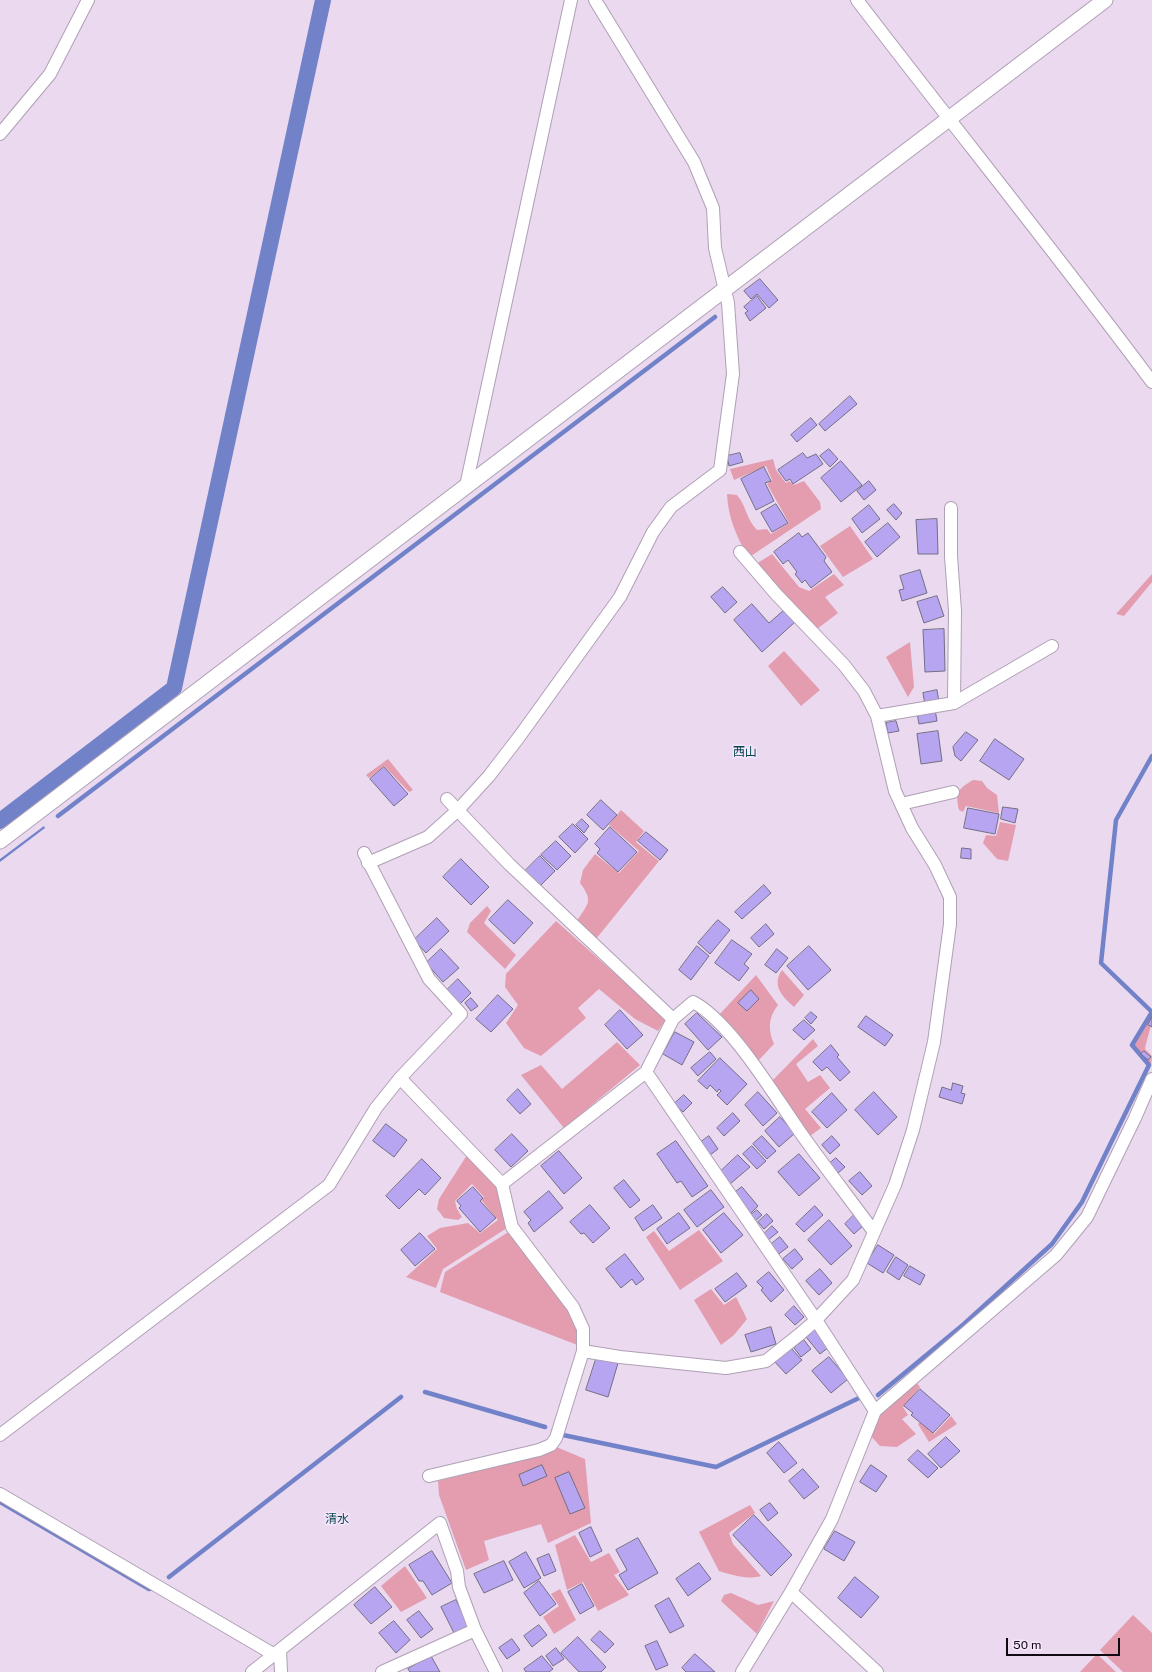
<!DOCTYPE html>
<html>
<head>
<meta charset="utf-8">
<style>
  body { margin:0 }
  #map { position:relative; width:1152px; height:1672px; overflow:hidden; background:#ead9ef; font-family:"Public Sans",sans-serif }
  canvas { display:block }
  .scale { position:absolute; left:1006px; top:1638px; width:114px; height:18px; box-sizing:border-box; border:2px solid #100b12; border-top:0; padding-left:5px; font-size:12px; line-height:14px; white-space:nowrap; color:#100b12; -webkit-text-stroke:3px #f7e6fd; paint-order:stroke }
</style>
</head>
<body>
<div id="map">
<canvas width="1152" height="1672"></canvas>
<div class="scale">50 m</div>
</div>
<script>
const context = document.querySelector('canvas').getContext('2d');
context.lineJoin = 'round';
function paint(path, color) { context.fillStyle = color; context.fill(path, 'evenodd'); }
function strokePath(path, color, width, dash) { context.strokeStyle = color; context.lineWidth = width; context.lineCap = dash ? 'butt' : 'round'; context.setLineDash(dash || []); context.stroke(path); }
function label(font, color, halo, rows, align = 'center') {
  context.font = font + ' "Public Sans","Noto Sans JP",sans-serif'; context.lineWidth = 3; context.setLineDash([]); context.textBaseline = 'middle'; context.strokeStyle = halo; context.fillStyle = color; for (const [text, x, y, turn = 0] of rows) {
    context.save(); context.translate(x, y); context.rotate((+turn || 0) * Math.PI / 180); context.textAlign = isNaN(turn) ? turn : align; if (halo) context.strokeText(text, 0, 0); context.fillText(text, 0, 0); context.restore();
  }
}
const green = new Path2D(`
  M773 459 776 470 786 483 789 481 794 485 804 481 820 502 821 509 751 556 747 555C736 535 728 517 727 494L737 495C747 507 746 519 757 530L767 529 771 534 789 523 767 484 772 480 766 466 734 480 730 469Z
  M850 526 873 559 843 577 820 546Z
  M772 554 799 587 809 591 834 574 844 585 825 597 838 613 817 629 756 564Z
  M1152 574V582L1124 616 1116 614Z
  M910 642 914 687 908 697 886 657Z
  M784 651 820 690 801 706 768 666Z
  M388 759 413 790 409 792 384 766 369 778 366 775Z
  M973 780 982 781 987 788 997 795 999 813 966 806 963 812 959 810C955 792 958 789 973 780Z
  M621 810 644 831 636 842 659 861 596 939 577 921C588 903 594 902 580 883L583 870 595 854 619 873 639 851 609 825Z
  M1000 822 1016 825 1008 861 997 859 983 843 986 835 996 836Z
  M487 906 491 911 484 923 516 955 505 969 467 932 470 923Z
  M556 921 666 1019 658 1031 635 1019 599 989 578 1008 586 1018 541 1056 524 1048 506 1023 518 1005 505 987 506 974Z
  M782 970 804 995 794 1007C783 997 771 986 782 970Z
  M756 975 778 1005C768 1018 768 1030 774 1044L758 1061 719 1015Z
  M1151 1016C1152 1028 1147 1037 1145 1049L1152 1056 1151 1066 1133 1045Z
  M813 1039 818 1046 796 1064 808 1082 820 1075 830 1088 805 1109 821 1128 810 1136 772 1081Z
  M617 1042 640 1065 564 1128 521 1075 541 1065 562 1089Z
  M467 1155 497 1184 507 1228 443 1269 436 1288 406 1277 437 1249 427 1236 440 1228 468 1223 480 1233 498 1220 481 1200 484 1197 472 1184 455 1201 457 1209 462 1217 458 1220 444 1218 437 1209 439 1199Z
  M699 1230 723 1261 680 1290 646 1237 654 1231 669 1251Z
  M510 1231 570 1308 580 1330V1346L440 1292 445 1272Z
  M711 1289 724 1305 736 1297 747 1319 734 1335 721 1345 694 1300Z
  M915 1381 920 1387 903 1407 908 1415 902 1419 916 1434 897 1447 880 1446 870 1435 878 1412Z
  M951 1416 957 1424 929 1442 918 1424 920 1422 934 1434Z
  M554 1446 585 1459 591 1523 548 1543 541 1524 484 1541 489 1560 466 1570 439 1495 438 1481 545 1454Z
  M750 1505 755 1513 729 1533 733 1544 761 1576C747 1580 732 1575 719 1571L699 1532Z
  M575 1535 591 1562 609 1553 620 1572 614 1575 629 1595 598 1611 583 1582 567 1590 555 1545Z
  M405 1566 427 1598 401 1612 381 1586Z
  M560 1589 576 1620 554 1634 543 1617 559 1606 551 1594Z
  M731 1593 758 1605 774 1601 757 1634 721 1601 724 1595Z
  M1133 1615 1152 1633V1672H1123L1100 1650Z
  M1097 1654 1116 1672H1080Z`);
const water = new Path2D(`
  M44 826 45 828 0 862V859Z`);
const stream = new Path2D(`
  M58 816 715 317
  M425 1392 545 1427
  M878 1395 964 1324 1052 1244 1082 1202 1149 1065 1132 1045 1152 1012 1101 963 1116 820 1152 756
  M563 1435 716 1467 861 1397
  M0 1502 149 1589 152 1588
  M169 1577 401 1397`);
const canal = new Path2D(`
  M0 821 174 688 323 0`);
const building = new Path2D(`
  M760 279 778 300 769 308 757 294 751 299 744 291Z
  M757 296 766 308 750 321 745 313 748 311 744 307Z
  M850 396 857 404 825 431 819 424Z
  M811 418 817 425 797 442 791 435Z
  M829 449 838 459 830 467 820 456Z
  M740 453 743 462 729 466 727 456Z
  M803 453 807 458 816 454 823 464 793 484 790 479 786 481 778 470Z
  M841 461 862 485 841 502 821 478Z
  M764 467 771 481 765 483 774 501 756 510 741 479Z
  M869 481 876 490 864 500 857 491Z
  M776 504 788 523 772 532 761 513Z
  M894 504 902 513 896 520 887 510Z
  M869 505 880 519 862 533 852 519Z
  M937 519 938 554H918L916 520Z
  M888 523 900 537 877 557 865 542Z
  M799 533 802 537 808 533 826 557 824 561 832 572 811 588 805 580 802 583 795 574 797 572 788 560 783 564 774 552Z
  M920 570 927 593 902 601 899 590 904 589 900 576Z
  M723 587 737 602 725 613 711 597Z
  M937 596 944 616 924 623 917 602Z
  M752 604 769 623 784 610 795 622 762 652 734 620Z
  M944 629 945 671 925 672 923 630Z
  M937 690 939 702 925 705 923 693Z
  M935 709 937 721 919 724 917 713Z
  M896 721 899 731 888 733 886 723Z
  M938 731 942 761 921 764 917 734Z
  M966 732 978 740 961 761 955 756 953 747Z
  M995 739 1024 759 1009 780 980 761Z
  M384 767 408 794 394 806 370 779Z
  M601 800 617 815 603 830 587 815Z
  M1003 807 1018 809 1015 823 1001 819Z
  M968 808 999 814 995 834 964 828Z
  M582 819 589 826 584 833 576 825Z
  M573 824 588 839 575 853 559 837Z
  M610 827 637 852 618 872 597 853 600 849 595 844Z
  M646 832 668 850 660 860 638 841Z
  M556 841 571 856 557 870 541 855Z
  M962 848 971 849V859L961 858Z
  M540 856 555 871 540 886 525 871Z
  M461 859 489 887 471 905 443 877Z
  M764 885 771 893 742 919 735 912Z
  M508 900 533 923 514 944 489 920Z
  M437 918 449 931 426 953 414 940Z
  M718 920 730 930 710 954 698 943Z
  M766 924 774 934 759 947 751 938Z
  M732 940 752 954 744 964 749 968 739 981 715 963Z
  M697 946 709 956 691 980 679 970Z
  M809 946 831 970 808 990 787 966Z
  M441 949 459 968 443 982 426 963Z
  M777 949 788 958 776 973 765 965Z
  M458 979 471 993 460 1004 447 990Z
  M751 990 759 999 747 1011 738 1003Z
  M498 995 513 1009 491 1032 476 1019Z
  M471 998 478 1006 471 1011 465 1003Z
  M620 1010 643 1035 627 1049 605 1025Z
  M811 1012 817 1017 811 1024 805 1018Z
  M697 1013 722 1037 708 1050 685 1024Z
  M866 1016 893 1035 885 1046 858 1027Z
  M1152 1017V1027L1148 1025Z
  M804 1020 815 1030 804 1040 793 1030Z
  M675 1032 694 1042 682 1065 663 1054Z
  M831 1045 839 1055 837 1057 850 1072 840 1081 827 1067 822 1071 813 1062Z
  M1144 1051 1151 1057 1148 1060 1141 1054Z
  M710 1052 716 1059 698 1076 691 1068Z
  M720 1058 747 1084 727 1105 717 1095 721 1091 719 1089 717 1092 710 1085 707 1089 698 1081Z
  M953 1083 963 1086 961 1093 965 1094 962 1104 939 1097 942 1087 951 1090Z
  M518 1089 531 1104 520 1114 507 1100Z
  M758 1092 777 1113 763 1126 745 1105Z
  M874 1092 897 1117 878 1135 855 1110Z
  M832 1093 847 1110 827 1128 812 1112Z
  M684 1095 692 1103 683 1112 674 1104Z
  M733 1113 740 1121 724 1136 717 1128Z
  M780 1117 795 1133 779 1147 765 1131Z
  M386 1124 407 1140 394 1157 373 1141Z
  M512 1134 528 1151 511 1167 495 1150Z
  M709 1136 718 1149 710 1155 701 1142Z
  M762 1136 776 1151 767 1159 753 1144Z
  M832 1136 840 1145 830 1154 822 1145Z
  M676 1141 708 1186 692 1197 681 1181 677 1183 657 1154Z
  M752 1146 766 1161 757 1169 743 1154Z
  M559 1151 582 1178 564 1194 541 1166Z
  M799 1154 820 1178 799 1196 778 1172Z
  M738 1155 750 1167 730 1184 720 1172Z
  M836 1158 845 1167 838 1173 829 1164Z
  M422 1159 441 1178 425 1195 419 1189 399 1209 386 1196Z
  M860 1172 872 1186 862 1195 849 1181Z
  M624 1180 640 1200 630 1208 614 1188Z
  M473 1187 483 1198 480 1201 496 1218 480 1232 459 1208 461 1206 457 1201Z
  M742 1187 758 1206 750 1214 733 1194Z
  M711 1190 724 1207 697 1227 684 1210Z
  M549 1191 563 1208 534 1232 528 1223 531 1220 524 1212Z
  M590 1205 610 1228 593 1243 584 1233 581 1234 570 1222Z
  M653 1205 662 1218 643 1231 635 1218Z
  M815 1206 823 1215 804 1232 796 1224Z
  M757 1210 762 1215 755 1221 751 1215Z
  M679 1213 690 1228 667 1244 657 1229Z
  M724 1213 743 1235 721 1253 703 1230Z
  M767 1214 773 1221 764 1229 758 1222Z
  M854 1215 864 1225 854 1234 845 1224Z
  M829 1220 852 1246 831 1265 808 1240Z
  M772 1226 778 1232 768 1240 763 1235Z
  M420 1233 435 1249 415 1266 401 1250Z
  M780 1237 788 1247 776 1256 769 1246Z
  M878 1245 894 1255 883 1273 867 1263Z
  M795 1249 803 1259 792 1269 783 1259Z
  M625 1254 644 1279 636 1285 632 1279 621 1288 606 1269Z
  M896 1257 908 1265 899 1280 887 1272Z
  M910 1266 925 1275 920 1285 904 1276Z
  M820 1269 832 1283 819 1295 806 1281Z
  M769 1272 784 1290 771 1302 761 1290 763 1288 757 1282Z
  M737 1273 747 1286 725 1302 715 1289Z
  M794 1306 804 1317 795 1325 785 1315Z
  M771 1327 776 1344 751 1352 745 1335Z
  M815 1330 829 1347 820 1354 806 1337Z
  M804 1340 811 1349 801 1357 794 1348Z
  M790 1347 802 1360 786 1374 774 1361Z
  M597 1356 618 1363 608 1397 586 1390Z
  M829 1357 848 1379 831 1393 812 1371Z
  M920 1389 950 1415 933 1433 911 1415 913 1413 904 1406Z
  M946 1437 960 1451 941 1468 928 1454Z
  M779 1442 797 1463 784 1473 767 1453Z
  M918 1450 938 1468 928 1478 908 1460Z
  M542 1465 547 1476 523 1486 519 1475Z
  M871 1465 887 1476 876 1492 860 1482Z
  M803 1469 819 1487 804 1499 789 1481Z
  M569 1472 585 1508 570 1514 555 1478Z
  M770 1503 778 1513 768 1521 760 1510Z
  M754 1515 792 1555 771 1576 733 1535Z
  M591 1527 602 1551 590 1557 579 1533Z
  M835 1531 855 1542 844 1561 824 1549Z
  M638 1538 658 1573 628 1590 619 1575 627 1570 616 1550Z
  M432 1551 452 1583 432 1595 423 1581H419L409 1565Z
  M526 1552 541 1578 524 1588 509 1562Z
  M549 1554 556 1571 544 1576 537 1559Z
  M504 1561 513 1580 484 1593 474 1574Z
  M699 1563 711 1579 688 1596 676 1579Z
  M855 1577 879 1597 861 1618 838 1598Z
  M539 1581 556 1604 540 1616 524 1593Z
  M582 1584 594 1606 580 1614 568 1592Z
  M375 1587 392 1607 371 1624 354 1605Z
  M669 1598 684 1626 670 1633 655 1606Z
  M456 1600 469 1626 454 1633 441 1607Z
  M419 1611 433 1629 421 1638 407 1620Z
  M394 1621 410 1640 396 1653 379 1633Z
  M539 1625 547 1635 532 1647 524 1636Z
  M600 1631 614 1644 605 1653 591 1640Z
  M578 1637 606 1667 601 1672H579L561 1653Z
  M512 1639 520 1650 507 1659 499 1648Z
  M657 1641 668 1665 656 1670 645 1646Z
  M556 1648 564 1659 553 1666 546 1656Z
  M695 1654 715 1672H686L682 1668Z
  M431 1656 440 1672H410L408 1669Z
  M542 1656 553 1669 549 1672H526L524 1669Z`);
const minor = new Path2D(`
  M857 0C955 128 1056 253 1152 382
  M0 134 50 74 88 0
  M466 486 571 0
  M951 508V556L955 611 954 703
  M877 716 954 703 1052 646
  M447 799 509 864 673 1019
  M901 804 953 792
  M368 863 428 837 458 810 489 776 519 737 620 597 653 532 671 507 720 470 733 374 728 303 715 248 713 208 694 162 595 0
  M646 1072 816 1320 875 1411
  M400 1078 502 1184 512 1227 573 1307 583 1329V1351L556 1438 551 1445 539 1450 429 1476
  M502 1184 646 1072 673 1019 693 1002C731 1022 774 1095 800 1132 824 1166 850 1199 874 1232
  M583 1351 620 1357 726 1368 766 1361 800 1334 816 1320 853 1280 895 1185 913 1130 934 1042 950 924V897L935 865 912 828 895 791 877 716 864 691 844 665 776 594 740 552
  M0 1435 329 1185 376 1108 400 1078 461 1014 429 979 364 853
  M0 1494 273 1654
  M791 1592 877 1672
  M280 1650 281 1672
  M252 1672 440 1523 457 1571 459 1587 475 1630 496 1672
  M382 1672 475 1630
  M742 1672 791 1592 832 1519 875 1411 1056 1255 1087 1217 1135 1118 1152 1079`);
const tertiary = new Path2D(`
  M0 841 1105 0`);
const neighbourhoodNames = [
  ["西山",745,752],
  ["清水",337,1519]
];
paint(green, '#e49caf');
paint(water, '#7282c9');
strokePath(stream, '#7282c9', 4.5);
strokePath(canal, '#7282c9', 16);
paint(building, '#b8a5f1');
strokePath(building, '#726e84', 1);
strokePath(minor, '#afa0b5', 14);
strokePath(tertiary, '#afa0b5', 17);
strokePath(minor, '#fff', 12);
strokePath(tertiary, '#fff', 15);
label('12px', '#04464d', '#f7e6fd', neighbourhoodNames);
</script>
</body>
</html>
